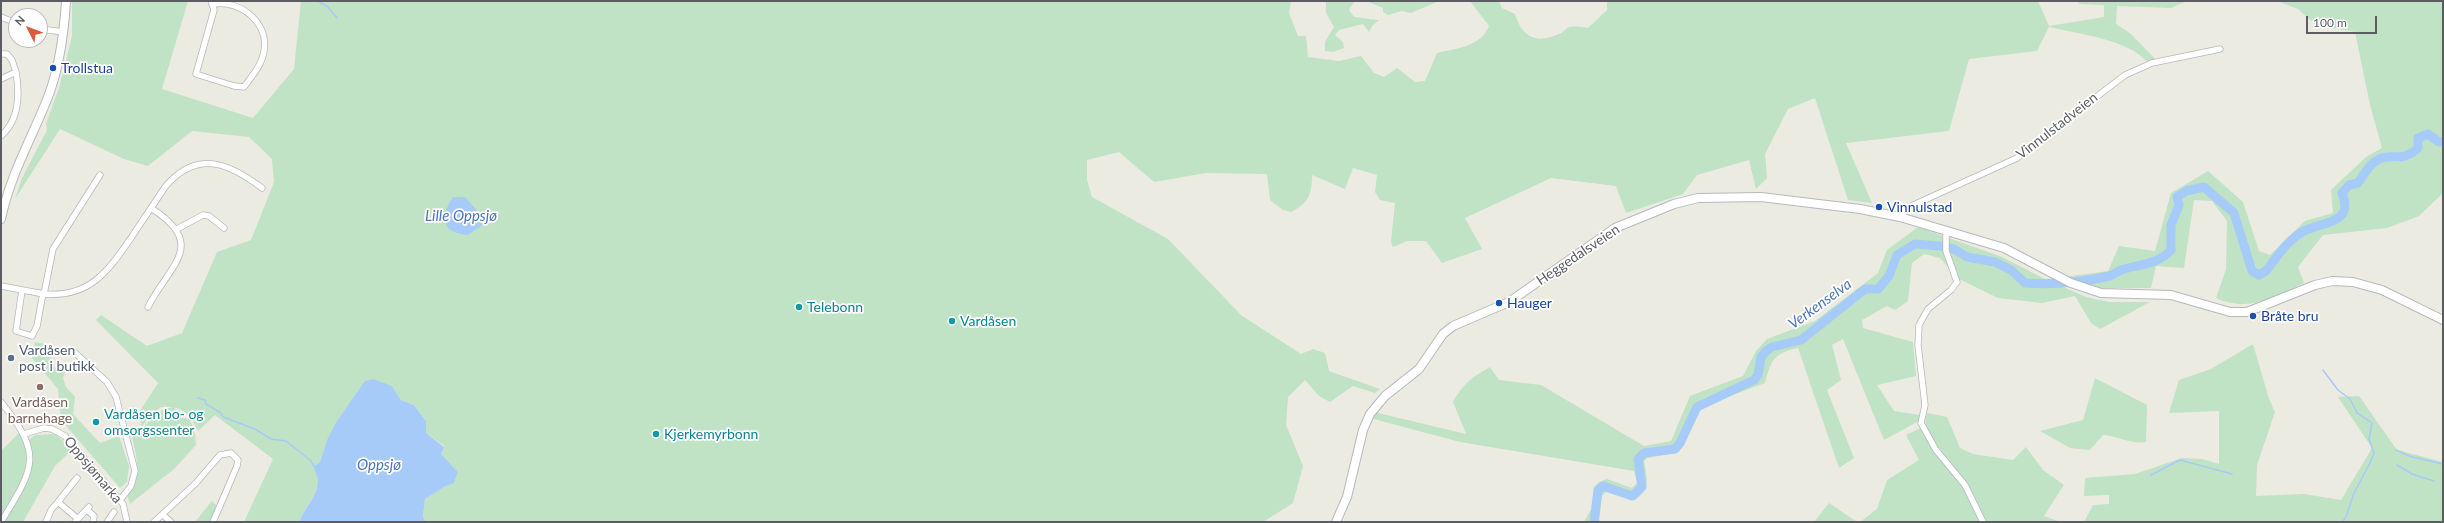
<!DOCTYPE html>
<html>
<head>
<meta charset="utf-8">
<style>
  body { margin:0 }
  #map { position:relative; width:2444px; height:523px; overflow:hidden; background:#ecebe2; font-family:Lato,sans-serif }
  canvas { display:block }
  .frame { position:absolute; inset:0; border:2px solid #5b5d62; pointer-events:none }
  .north { position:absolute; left:8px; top:8px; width:40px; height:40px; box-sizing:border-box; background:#fff; border:1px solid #bdbec0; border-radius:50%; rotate:312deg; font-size:11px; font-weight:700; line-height:16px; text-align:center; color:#5b5d62 }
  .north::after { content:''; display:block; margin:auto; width:14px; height:18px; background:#dc5a39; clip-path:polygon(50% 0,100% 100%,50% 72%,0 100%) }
  .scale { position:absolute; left:2306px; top:16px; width:71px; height:18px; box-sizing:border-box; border:2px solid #5b5d62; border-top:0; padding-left:5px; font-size:12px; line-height:14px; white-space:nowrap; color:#5b5d62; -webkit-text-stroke:3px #fff; paint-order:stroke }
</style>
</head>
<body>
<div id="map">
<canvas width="2444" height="523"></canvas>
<div class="frame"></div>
<div class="north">N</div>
<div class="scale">100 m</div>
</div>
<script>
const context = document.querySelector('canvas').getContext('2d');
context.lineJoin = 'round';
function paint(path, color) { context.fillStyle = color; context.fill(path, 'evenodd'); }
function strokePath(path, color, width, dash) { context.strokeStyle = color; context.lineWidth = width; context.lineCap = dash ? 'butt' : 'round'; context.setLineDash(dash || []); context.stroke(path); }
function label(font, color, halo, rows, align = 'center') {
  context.font = font + ' Lato,sans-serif'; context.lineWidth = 3.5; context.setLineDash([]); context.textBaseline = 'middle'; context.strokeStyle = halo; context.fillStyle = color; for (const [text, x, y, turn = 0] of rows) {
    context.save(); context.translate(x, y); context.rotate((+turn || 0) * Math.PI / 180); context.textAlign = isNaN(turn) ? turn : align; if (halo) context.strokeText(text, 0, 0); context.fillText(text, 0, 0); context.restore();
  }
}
const green = new Path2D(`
  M72 1H188L162 89 253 118 294 69 301 1H1291L1289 13 1298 36H1306L1308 57 1339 61 1361 56 1374 73 1384 77 1397 68 1415 82 1425 81 1437 53C1458 48 1480 47 1489 26L1470 1H1450H1499L1502 8 1515 14C1522 38 1537 44 1559 34 1563 33 1566 28 1569 27 1575 26 1583 27 1588 28L1607 10V1H2038L2049 26 2104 17V5L2080 4 2077 1H2187L2171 8 2117 6 2116 24 2131 34 2156 60 2148 63C2129 39 2078 34 2049 27L2037 51 1969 59 1949 131 1846 143 1872 203 1848 200 1815 98 1788 109 1765 154 1767 178 1756 189 1749 160 1697 175 1683 194 1626 213 1616 186 1551 178 1465 218 1482 249 1442 263 1426 241H1407L1393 247 1391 242 1395 203 1380 200 1375 192 1377 175 1353 168 1345 189 1312 175C1312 194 1309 203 1291 212L1283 210 1270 200 1267 174 1206 173 1154 182 1119 152 1087 160V180L1092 197 1168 239 1241 315 1301 354 1313 349 1325 353 1329 371 1380 389 1375 393 1353 386 1330 402 1319 396 1305 380 1288 397 1286 425 1303 466 1293 503 1263 522H426L423 517 425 499 444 487 454 483 458 472 441 454 444 446 426 433V421L414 405 401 400 392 386 327 440 320 462 314 466C314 472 319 477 318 482 316 499 304 507 299 522H244L273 459 215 415 198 431C190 413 181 405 160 407L141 427 140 411 158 383 96 320 101 315 147 346 182 333 217 252 251 240 274 182 272 159 249 137 192 131 148 166 124 159 60 129 15 199 22 178 47 130 46 124 59 88 72 36Z
  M1326 1H1365L1354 2 1349 10 1354 17 1379 20 1373 25 1369 32 1363 24 1339 30 1335 35 1343 42 1344 48 1333 52 1325 51V42L1334 27 1326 13Z
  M1366 1H1439L1411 13 1402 11 1388 15 1383 12V8Z
  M2277 1H2443V193L2419 216 2387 228 2323 235 2298 267 2304 283C2273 297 2250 313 2216 298L2226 269 2227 221 2212 201 2194 200 2184 268 2156 266 2151 288H2092L2064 277 2108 271 2119 246 2155 251 2171 193 2208 171 2243 202 2259 251 2270 255 2305 221 2333 213 2331 190 2366 157 2382 148 2370 105 2355 32 2316 25 2298 9Z
  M1918 227 2002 257 2045 279 2086 297 2109 302H2150L2100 329 2091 323 2075 296 2042 303 1998 298 1959 279 1940 258 1924 254 1912 263 1908 301 1895 310 1887 306 1862 320 1863 328 1913 342 1916 376 1877 385 1894 411 1920 415 1919 421 1884 440 1843 339 1832 345 1841 380 1827 390 1854 458 1839 468 1798 348C1773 353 1771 361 1765 383L1709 404 1696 414 1682 446 1676 453 1647 458 1644 461C1647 479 1651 489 1635 500L1606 492 1602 496 1599 522H1584L1593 506 1594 487 1599 482 1607 479 1632 488 1637 483 1634 471 1460 442 1370 418 1374 412 1466 434 1453 402C1462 385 1473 376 1490 367L1499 380 1541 385 1644 446 1671 441 1690 396 1743 376 1756 351 1767 339 1815 321 1878 273 1887 250Z
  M35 342 52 345 50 363 56 368 68 365 63 378 66 387 75 397 73 414 100 443 119 436 129 466 127 482 120 488 61 420 58 389 32 358Z
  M2253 344 2269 399 2275 412 2257 465 2256 496 2304 494 2341 500 2372 448 2338 397 2359 396 2397 450 2443 462V522H2084L2093 505 2109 504V495L2084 496 2085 478 2135 474 2182 458 2202 459 2219 464V411L2169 413 2179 380 2211 369Z
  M2095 378 2147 405 2146 442C2134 445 2117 436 2103 435L2090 450 2070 448 2040 431 2083 420Z
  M174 407 181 418 190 419 195 434 196 445 174 469 130 504 127 494C142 476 137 458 132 437L162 410Z
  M1927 413 1947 417 1960 448 1973 454 2013 460 2026 447 2043 470 2064 485 2044 516 2061 522H1860L1877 509 1887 480 1919 460 1906 435 1925 426Z
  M19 433 25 444 35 435 55 434 73 449 55 466 23 522H1V451Z
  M212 501 218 507 210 522H195Z
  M1829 503 1857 522H1814Z`);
const water = new Path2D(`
  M453 197H465L479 213 482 225 468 235C441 233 440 217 453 197Z
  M373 379 392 386 401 400 414 405 426 421V433L444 447 441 454 458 472 454 483 444 487 425 499 423 517 426 522H299C305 506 316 499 318 482 318 476 314 472 314 466L320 462 327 440 337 421 365 381Z`);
const stream = new Path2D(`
  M318 1 328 7 337 18
  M2323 370 2338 390 2350 399 2357 413 2372 423 2369 439 2374 453 2371 461 2354 493 2346 517 2342 522
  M198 398 205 400 206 404 221 413 223 417 255 429 271 439 286 441 310 460 314 466
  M2396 450 2412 457 2443 464
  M2397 465 2412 474 2434 481
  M2151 475 2180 460 2232 474`);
const river = new Path2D(`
  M1594 522 1598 490 1603 486 1632 496 1642 487 1638 459 1644 453 1675 449 1680 443 1697 407 1754 380 1758 375 1761 357 1766 351 1772 347 1801 340 1865 289H1878L1889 276 1897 255 1915 244 1940 246 1954 249 1967 257 1995 262 2011 270 2025 283C2053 285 2083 282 2110 276 2115 274 2119 270 2124 269 2142 264 2158 264 2171 250V225L2179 205 2177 197 2186 191 2204 187 2234 213 2252 271 2259 275 2266 271C2276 258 2288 240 2302 232 2321 221 2355 225 2342 193L2349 185 2358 183C2364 175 2369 164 2379 159 2393 152 2401 164 2418 148V138L2428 134 2439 142 2443 141`);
const minor = new Path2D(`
  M211 1 214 10 196 74 234 86 244 87C252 76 262 65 264 51 269 23 241 0 214 4
  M1 17 16 23
  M40 29 64 32
  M1 54H7L12 60 16 72
  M1 79 16 72C20 95 19 120 1 136
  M1900 217 1909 207 2017 158 2125 75 2152 63 2220 49
  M177 229 203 215 209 216 224 228
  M1946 231V251L1957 282 1951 290 1928 309 1919 325 1918 345 1925 405 1921 423 1936 450 1965 485 1983 522
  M1 286 44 294 53 249 100 175
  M22 290 16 331 32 336 37 326 43 293
  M44 294C90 298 108 271 131 238 142 221 154 204 165 187 197 149 229 163 262 188
  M148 307C169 265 209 245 151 208
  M73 351 107 382 116 397 135 471 131 486 120 500
  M1 402C44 455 34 468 1 522
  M24 434 44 428 52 429 65 436 123 504 127 522
  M77 478 58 502 78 519
  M87 510 94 516 93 522
  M163 515 171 522
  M46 522 51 510 58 502
  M75 522 89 507
  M107 522 114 512
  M154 522 196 483 220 455 231 453 238 460 237 466 213 522`);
const secondary = new Path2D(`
  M1 219C10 175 32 138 48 97 60 66 64 34 66 1
  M1336 522 1347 497 1363 430 1370 414 1385 396 1419 369 1443 334 1453 326 1509 302 1615 228 1674 204 1698 198 1761 197 1860 209 1900 217 2004 248 2071 283 2101 293 2171 295 2230 312H2247L2315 285 2332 281 2353 282 2382 290 2443 320`);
const markers = [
  [53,68,4,"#1a4fb4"],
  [1879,207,4,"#1a4fb4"],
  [1499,303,4,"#1a4fb4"],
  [799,307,4,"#0f9aa8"],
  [2253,316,4,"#1a4fb4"],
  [952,321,4,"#0f9aa8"],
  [11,358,4,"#5c6f8a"],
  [40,387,4,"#8d6e63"],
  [96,422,4,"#0f9aa8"],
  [656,434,4,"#0f9aa8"]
];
const transitNames = [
  ["Trollstua",61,68],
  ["Vinnulstad",1887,207],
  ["Hauger",1507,303],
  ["Bråte bru",2261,316]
];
const streetNames = [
  ["Vinnulstadveien",2057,126,-38],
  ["Heggedalsveien",1578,255,-34],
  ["Oppsjømarka",93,470,50]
];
const cultureNames = [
  ["Telebonn",807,307],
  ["Vardåsen",960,321],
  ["Vardåsen bo- og",104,414],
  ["omsorgssenter",104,430],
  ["Kjerkemyrbonn",664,434]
];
const serviceNames = [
  ["Vardåsen",19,350],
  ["post i butikk",19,366]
];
const educationNames = [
  ["Vardåsen",40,402],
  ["barnehage",40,418]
];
const waterNames = [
  ["Lille Oppsjø",461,216],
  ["Verkenselva",1820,304,-36],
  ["Oppsjø",379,465]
];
paint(green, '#c0e2c5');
paint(water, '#a7cbf8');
strokePath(stream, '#a7cbf8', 1.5);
strokePath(river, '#a7cbf8', 9);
strokePath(minor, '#b5b7bc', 7);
strokePath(secondary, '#b6b8be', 10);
strokePath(minor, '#fff', 5.5);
strokePath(secondary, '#fff', 8);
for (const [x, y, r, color] of markers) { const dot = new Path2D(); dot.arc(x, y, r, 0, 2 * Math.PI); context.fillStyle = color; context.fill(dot); strokePath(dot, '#fff', 1.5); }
label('14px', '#164399', '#fff', transitNames, 'left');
label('14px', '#5b5d62', '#fff', streetNames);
label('14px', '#0d838f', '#fff', cultureNames, 'left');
label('14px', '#4e5e75', '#fff', serviceNames, 'left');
label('14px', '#785e54', '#fff', educationNames);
label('italic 15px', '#4b74b9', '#fff', waterNames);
</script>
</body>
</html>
